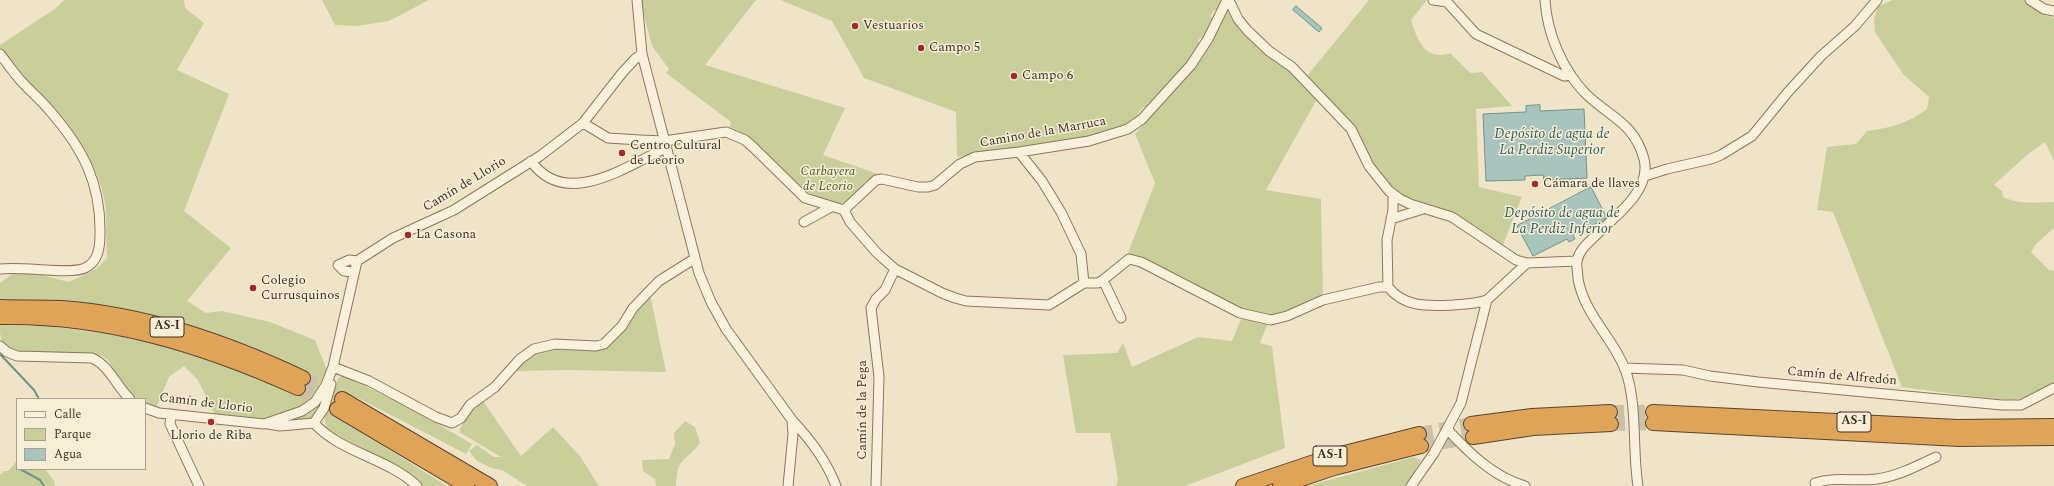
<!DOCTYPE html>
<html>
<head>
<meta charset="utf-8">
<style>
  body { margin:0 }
  #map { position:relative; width:2054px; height:486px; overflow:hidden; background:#f0e4c8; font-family:Spectral,serif }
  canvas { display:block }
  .legend { position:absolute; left:16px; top:398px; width:130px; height:72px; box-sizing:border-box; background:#f7eed8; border:1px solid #ada18e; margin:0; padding:5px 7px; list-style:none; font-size:12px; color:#3d2e20 }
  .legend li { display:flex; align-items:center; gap:8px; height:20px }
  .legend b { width:20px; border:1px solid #ada18e }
</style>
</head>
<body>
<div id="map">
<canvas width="2054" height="486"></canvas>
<ul class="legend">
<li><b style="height:5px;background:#faf1dc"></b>Calle</li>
<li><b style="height:11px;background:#c9cf9b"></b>Parque</li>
<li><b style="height:11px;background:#a9c4bc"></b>Agua</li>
</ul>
</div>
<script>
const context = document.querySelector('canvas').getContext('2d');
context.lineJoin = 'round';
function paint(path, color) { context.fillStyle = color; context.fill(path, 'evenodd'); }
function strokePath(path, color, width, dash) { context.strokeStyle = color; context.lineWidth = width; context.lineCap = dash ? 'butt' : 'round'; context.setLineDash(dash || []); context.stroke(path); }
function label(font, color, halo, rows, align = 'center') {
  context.font = font + ' Spectral,serif'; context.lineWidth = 3; context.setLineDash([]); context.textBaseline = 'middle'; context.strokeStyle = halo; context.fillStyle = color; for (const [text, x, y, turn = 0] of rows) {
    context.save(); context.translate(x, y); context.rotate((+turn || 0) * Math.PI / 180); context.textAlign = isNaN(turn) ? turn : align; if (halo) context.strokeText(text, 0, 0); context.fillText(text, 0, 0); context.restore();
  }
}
const green = new Path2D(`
  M64 0H184L185 8 204 23 177 70 229 94 184 211 231 248 187 301 206 313 222 311 270 322 315 340 327 370 309 404 295 409 258 420 215 415 198 380 184 366 169 377 156 408 145 404V399L134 398 118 379 108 360 102 356C81 355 21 359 7 348 0 342 0 333 0 325L47 326 104 333 171 347 250 374 307 373 305 370C253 350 200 325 145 313 98 302 48 303 0 301V283L15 272 33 273 69 282 96 269 107 258C106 240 107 221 105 203 99 150 32 89 0 48V45L56 8Z
  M322 0H429L389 21 357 26 335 25Z
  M640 0H756L705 65 845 108 823 155 878 174 865 182 853 197 845 202 837 204 824 201 808 194 729 129 731 122 666 73 669 69 652 46Z
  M780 0H1223L1217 9 1213 11 1211 16 1213 20 1204 39 1200 38 1198 41 1201 45 1148 107H1144L1138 113V118L1126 127 1090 138 957 157 956 112 864 78 832 21Z
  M1369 0H1427L1411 20C1417 40 1426 62 1450 53L1470 73 1482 72 1512 106 1476 109 1479 187 1522 197 1502 247 1403 197C1383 182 1370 161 1355 141 1340 119 1324 97 1307 76Z
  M1893 0H2025L2045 15 2054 18V161L2045 142 2027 155 1994 185 2002 191 2003 197C2020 205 2036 202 2054 202V228L2036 244 2031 252 2049 270 2054 271V384L2026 398 2011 400 1985 398 1902 387 1833 212 1817 210 1827 147 1856 144 1867 131C1890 128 1909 123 1927 109L1929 97 1903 74 1875 32 1874 20 1878 6Z
  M1226 8 1238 27 1250 39 1284 65 1317 99 1266 190 1321 199 1323 297 1275 316 1243 310 1130 256 1128 253 1155 183 1135 134 1184 77Z
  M650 294 666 372 566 370 516 371C534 341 572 348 602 349Z
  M1241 319 1268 323 1260 343 1272 346 1285 448 1185 486H1116L1118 479 1110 433H1076L1063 355 1117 353 1123 343 1132 367 1198 337 1232 341Z
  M342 375 412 409 472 444 466 454 360 399 344 392 335 406 332 416 383 446 447 486H422L417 481 329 430C317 416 334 395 338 379Z
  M324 396C320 424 300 421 277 422Z
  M483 401 521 456 553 427 580 456 599 486H527L502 470 491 468 477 461 469 451 477 445 494 457H501L459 432C464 418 472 409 483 401Z
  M685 421 695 427 700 443C685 463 677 456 676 486H656L655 479 643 471 642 460 669 459 675 444 674 433Z
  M1414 457 1421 460 1406 486H1307Z
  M17 461V469H45L54 481 55 486H0V475L4 471H8Z`);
const water = new Path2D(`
  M1296 6 1322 28 1319 32 1293 10Z
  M1540 105V111L1584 109 1587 178 1544 180 1543 175 1525 176V180L1486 181 1483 114 1526 112V106Z
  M1591 187 1607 218 1573 235 1575 239 1569 242 1567 239 1533 256 1517 226Z`);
const stream = new Path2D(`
  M0 354 34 390 39 399
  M17 458V466
  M20 469 40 480 44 486`);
const highwayTunnel = new Path2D(`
  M303 378 342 399
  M298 388 329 404
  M1610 412H1653
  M1611 424 1653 423
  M1419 434 1471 424
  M1421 446 1473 437`);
const minor = new Path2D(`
  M637 0 642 54 699 273 711 302 726 329 792 420 793 434 788 486
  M1229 0 1238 19 1247 30 1269 51 1292 67 1351 129 1369 166 1389 191 1400 199 1410 204 1452 217 1516 260 1527 263 1577 261
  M1433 0 1447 2 1476 34 1564 76 1571 75
  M1545 0C1547 33 1562 69 1585 93 1609 117 1634 122 1644 159 1652 191 1614 217 1595 236 1588 243 1579 250 1577 261 1576 266 1578 273 1578 279 1585 316 1612 336 1625 369 1638 404 1632 449 1638 486
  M2030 0 2044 9 2054 11
  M0 54C7 63 13 72 21 81 30 91 41 100 50 111 83 149 101 183 100 234 100 248 98 262 85 268 70 275 22 266 0 269
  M583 123 608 138 640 140 664 141 726 132 745 140 753 147 805 198 844 210 850 222 877 253 895 269 942 293 955 298 966 301 1049 305 1084 283H1098L1103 280 1129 259 1141 262 1240 313 1271 320 1287 316 1323 300 1379 287H1388C1405 308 1428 306 1453 305 1465 304 1476 304 1487 300
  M1019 152 1042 181 1061 212 1081 254 1084 283
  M531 161C565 210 627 166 666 148
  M1645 176 1667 169 1711 159 1721 155 1752 136 1788 92 1821 56 1855 26 1877 0
  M844 210 876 180 882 179 918 187H928L935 185 960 164 975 157 1019 152 1089 141 1128 129 1142 119 1191 65 1208 39 1227 0
  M1391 219 1423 209
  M804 222 831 207
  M354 272 344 271 338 265 349 260 357 261
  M1103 280 1121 318
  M1388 287 1387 240 1393 210V194
  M0 346 7 352 17 356 92 358C110 366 116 386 130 399
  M333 367 369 381 436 417 452 423 461 418 470 405 495 387 520 359 534 349 555 344 596 346 604 344 622 326 633 308 659 281 694 259
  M1624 368 1683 370 1710 376 1758 382 2002 405H2021L2054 388
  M145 408 159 413 264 424 302 411 315 402 326 385 333 367 357 261 393 238 454 210 540 156 583 123 622 73 635 59 642 54
  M171 414 170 424 199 486
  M792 420C810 439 827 462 836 486
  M314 423C341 453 388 458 417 486
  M268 424 280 426 314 423 324 408 331 384
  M1448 430C1469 453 1494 477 1525 486
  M1815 483C1836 476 1856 482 1877 479 1898 476 1917 466 1936 457
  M876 486 879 377 871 308 876 299 885 290 895 269
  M1411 486 1434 453 1461 403 1487 300 1527 263`);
const highway = new Path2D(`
  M0 307C20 308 41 307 61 308 146 314 226 342 303 378
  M0 317C105 315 203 345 298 388
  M342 399 490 486
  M337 409 467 486
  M1653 412 1958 427 2054 426
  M1653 423 1959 439 2054 438
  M1471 424 1532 416 1610 412
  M1473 437 1533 428 1611 424
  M1243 486 1329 457 1419 434
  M1280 486 1334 468 1421 446`);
const markers = [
  [855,26,4,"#9e2a2b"],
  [921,48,4,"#9e2a2b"],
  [1014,76,4,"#9e2a2b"],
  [622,153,4,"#9e2a2b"],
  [1535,184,4,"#9e2a2b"],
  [408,235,4,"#9e2a2b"],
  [253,288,4,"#9e2a2b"],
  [211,422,4,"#9e2a2b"]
];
const shields = [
  [167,327,34],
  [1854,422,34],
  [1330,456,34]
];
const shieldNames = [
  ["AS-I",167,327],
  ["AS-I",1854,422],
  ["AS-I",1330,456]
];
const poiNames = [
  ["Vestuarios",863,26],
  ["Campo 5",929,48],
  ["Campo 6",1022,76],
  ["Centro Cultural",630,146],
  ["de Leorio",630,161],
  ["Cámara de llaves",1543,184],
  ["La Casona",416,235],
  ["Colegio",261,281],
  ["Currusquinos",261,296],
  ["Llorio de Riba",211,436,"center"]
];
const streetNames = [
  ["Camino de la Marruca",1043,133,-10],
  ["Camín de Llorio",465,185,-31],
  ["Camín de Alfredón",1842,377,5],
  ["Camín de Llorio",206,404,7],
  ["Camín de la Pega",863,410,-90]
];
const parkNames = [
  ["Carbayera",828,172],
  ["de Leorio",828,187]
];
const waterNames = [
  ["Depósito de agua de",1552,135],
  ["La Perdiz Superior",1552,151],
  ["Depósito de agua de",1562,214],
  ["La Perdiz Inferior",1562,230]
];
paint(green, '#c9cf9b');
paint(water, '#a9c4bc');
strokePath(water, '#6f938a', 1);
strokePath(stream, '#6f938a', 2);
strokePath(highwayTunnel, '#ccc0a6', 14, [14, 7]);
strokePath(minor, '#8d765c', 11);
strokePath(highway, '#5b4430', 16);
strokePath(minor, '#faf1dc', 9);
strokePath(highway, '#e0a458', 14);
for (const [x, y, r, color] of markers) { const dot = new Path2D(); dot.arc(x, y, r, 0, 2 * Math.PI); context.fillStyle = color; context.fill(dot); strokePath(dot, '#f7eed8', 1.5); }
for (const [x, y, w] of shields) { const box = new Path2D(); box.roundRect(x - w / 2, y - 10, w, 20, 3); context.fillStyle = '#f7eed8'; context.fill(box); strokePath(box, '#3d2e20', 1); }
label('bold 12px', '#3d2e20', null, shieldNames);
label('13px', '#3d2e20', '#f7eed8', poiNames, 'left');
label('13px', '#3d2e20', '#f7eed8', streetNames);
label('italic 13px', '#4d5a26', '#f7eed8', parkNames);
label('italic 14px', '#2f5d5a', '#f7eed8', waterNames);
</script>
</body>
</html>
